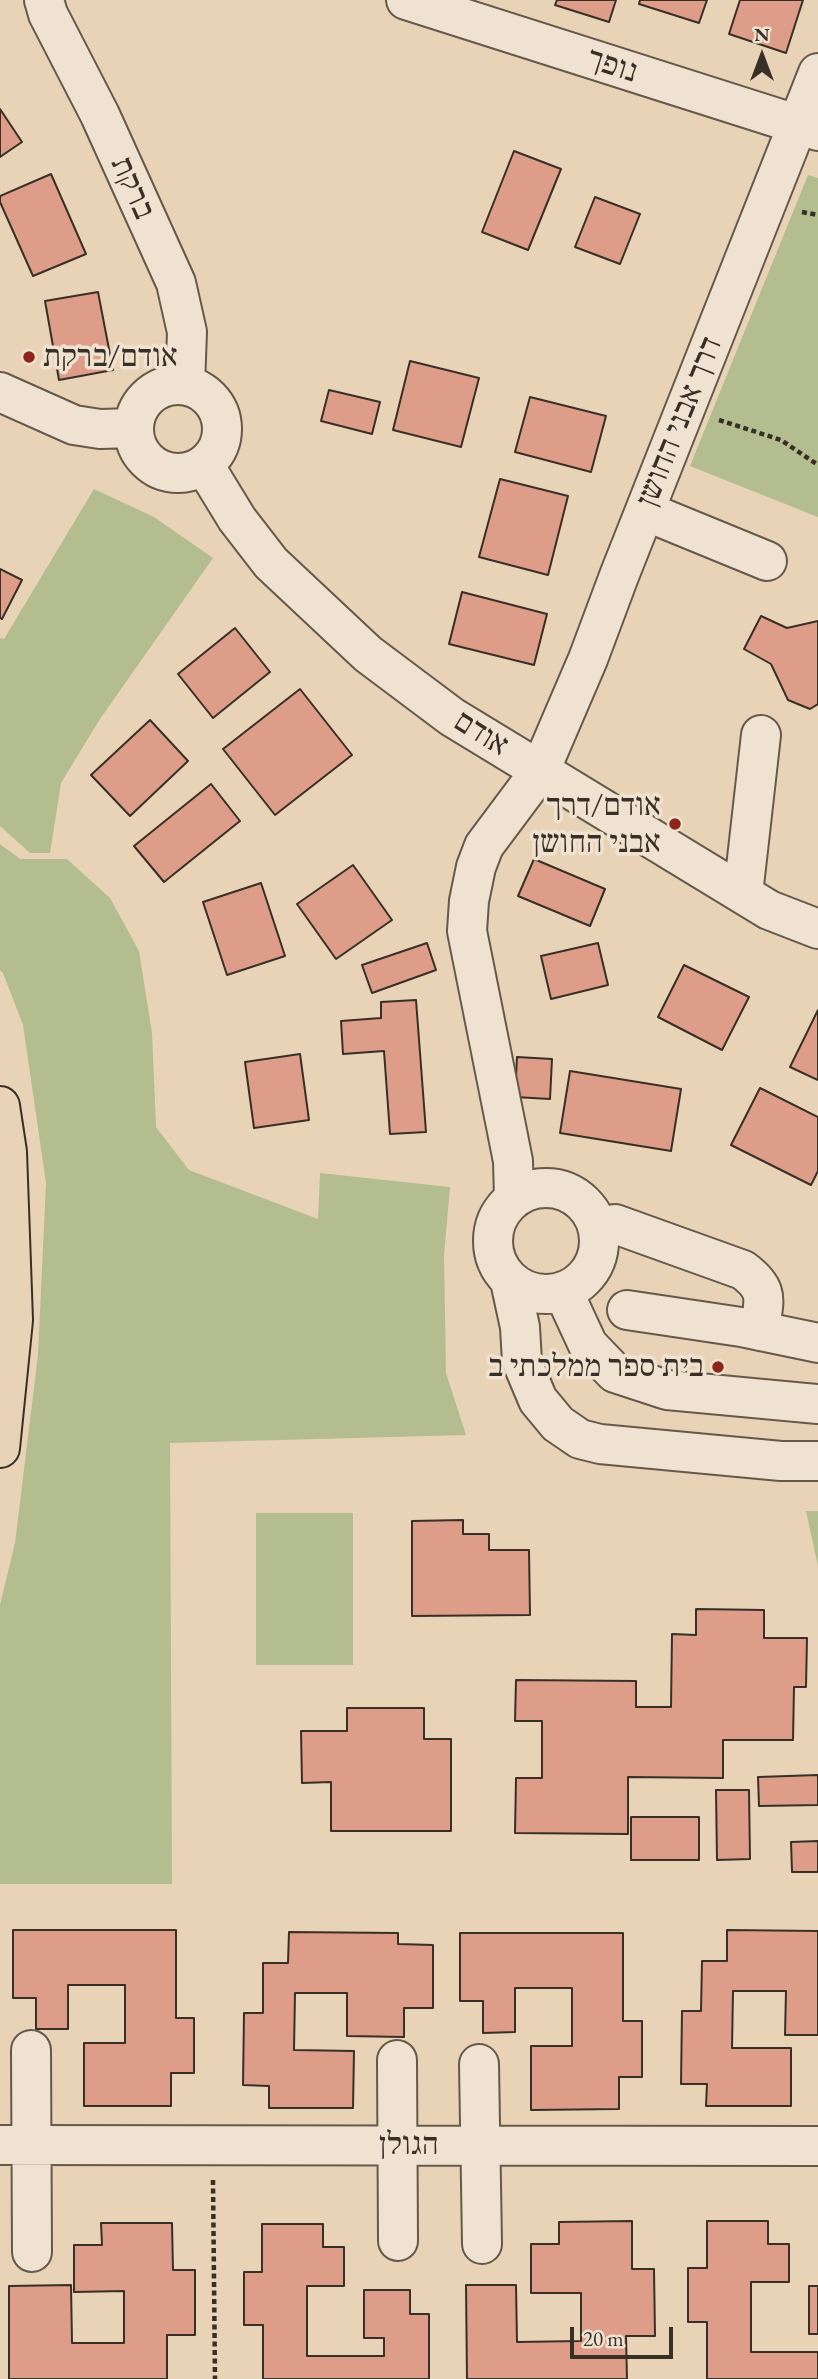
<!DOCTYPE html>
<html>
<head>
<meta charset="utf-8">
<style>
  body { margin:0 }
  #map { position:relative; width:818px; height:2379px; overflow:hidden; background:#e8d3b6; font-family:"EB Garamond",serif }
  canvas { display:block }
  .north { position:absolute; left:727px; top:21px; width:70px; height:70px; -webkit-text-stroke:5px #f0e2d0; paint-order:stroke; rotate:0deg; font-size:19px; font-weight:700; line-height:28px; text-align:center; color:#383026 }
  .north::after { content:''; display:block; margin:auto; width:24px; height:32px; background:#383026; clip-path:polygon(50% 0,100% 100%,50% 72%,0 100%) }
  .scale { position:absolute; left:570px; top:2327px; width:103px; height:32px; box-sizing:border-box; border:4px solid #383026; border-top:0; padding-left:9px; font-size:21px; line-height:24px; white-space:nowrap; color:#383026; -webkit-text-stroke:5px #f0e2d0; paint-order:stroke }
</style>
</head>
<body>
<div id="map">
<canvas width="818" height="2379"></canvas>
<div class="north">N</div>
<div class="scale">20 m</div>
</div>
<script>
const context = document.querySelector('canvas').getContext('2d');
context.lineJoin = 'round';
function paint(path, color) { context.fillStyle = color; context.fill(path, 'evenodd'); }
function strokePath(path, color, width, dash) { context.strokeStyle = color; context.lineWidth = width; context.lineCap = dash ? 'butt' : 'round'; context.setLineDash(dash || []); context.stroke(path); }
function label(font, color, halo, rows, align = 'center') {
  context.font = font + ' "EB Garamond","Frank Ruhl Libre",serif'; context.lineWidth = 7; context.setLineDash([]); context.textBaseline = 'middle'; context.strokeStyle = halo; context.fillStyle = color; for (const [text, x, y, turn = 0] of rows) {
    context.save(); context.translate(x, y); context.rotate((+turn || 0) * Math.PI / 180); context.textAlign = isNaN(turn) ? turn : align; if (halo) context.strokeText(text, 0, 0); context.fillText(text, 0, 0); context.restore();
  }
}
const green = new Path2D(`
  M808 175 818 178V517L690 466Z
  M94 489 154 517 213 558 100 719 61 783 50 853H30L0 826V638L4 639Z
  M0 844 20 859H67L110 898 139 951 152 1033 156 1127 189 1170 318 1219 320 1173 450 1187 444 1255 446 1373 466 1435 170 1443 172 1884H0V1605L15 1543 38 1355 46 1183 23 1025 3 973 0 970Z
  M806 1511H818V1566Z
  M256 1513H353V1665H256Z`);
const building = new Path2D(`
  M557 0H616L609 22 555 5Z
  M640 0H707L699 23 639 4Z
  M740 0H803L786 53 729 34Z
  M0 109 22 142 0 157Z
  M514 151 561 169 528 250 482 232Z
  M51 174 86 254 33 276 0 202V196Z
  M595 197 640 214 620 264 575 247Z
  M98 292 113 370 59 380 45 301Z
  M410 361 479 378 461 447 393 430Z
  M329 390 380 402 372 434 321 421Z
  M530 397 606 416 591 472 515 452Z
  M500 479 568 496 548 575 479 557Z
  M0 569 22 580 2 619 0 618Z
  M462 592 547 614 534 665 449 644Z
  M761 616 787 628 818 621V704L810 709 788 700 771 664 744 649Z
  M235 628 270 672 213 718 178 674Z
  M300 689 352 755 275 815 223 749Z
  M150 720 188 761 130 816 91 775Z
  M211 784 240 821 164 882 134 846Z
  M534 859 605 889 590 926 518 896Z
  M353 865 392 920 336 959 297 904Z
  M261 883 285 956 227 975 203 902Z
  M427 943 436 970 372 993 362 965Z
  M598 943 608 985 551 999 541 956Z
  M684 965 749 997 722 1050 658 1017Z
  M416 1000 426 1132 390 1134 384 1051 343 1054 341 1021 381 1018V1002Z
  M818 1010V1080L790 1067Z
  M300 1054 309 1120 254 1128 245 1062Z
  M517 1057 552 1059 550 1099 515 1097Z
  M570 1071 681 1089 671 1151 560 1133Z
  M760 1088 818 1117V1171L811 1185 731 1145Z
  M463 1520V1534H489V1550H529L530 1615 412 1616V1521Z
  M696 1609 764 1610V1638H807L806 1687H794L793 1740H723V1778L628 1777V1834L515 1833 516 1778H542V1721H515L516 1680 636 1681V1707H671L672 1634 696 1635Z
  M347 1708H424V1739H451V1831H331V1782L302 1783 301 1731H347Z
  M818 1775V1805L759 1806 758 1777Z
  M716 1790H749L750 1859 717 1860Z
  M631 1817H699V1860H631Z
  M818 1841V1872H792L791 1842Z
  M13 1930H176V2018H194V2073H171V2106H84V2043H125V1985H68V2029H36V1998H13Z
  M727 1930 818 1931V2035H785L786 1991H733L732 2048H791V2106H706L707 2084H681L682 2011H701L702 1961H727Z
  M289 1932 398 1933V1944L433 1945V2008H404V2037L347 2036V1993H295L294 2050 354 2051 353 2108H269V2086L243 2085 244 2013H263V1963H288Z
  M460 1933H623V2021H642V2077H619V2109L531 2110V2046H572V1988H515V2032L483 2033V2001H460Z
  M632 2221V2269H654L655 2336H626L627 2379H467L466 2285H516L517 2342 581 2341V2293H531V2244H559V2222Z
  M707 2221H768V2244H789V2282H751V2352H818V2379H707V2322H688V2268H707Z
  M101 2223H172L173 2270H195V2335H167V2379H9V2286L71 2285 72 2343H124V2291L74 2292V2245H102Z
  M262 2224H323V2247H344V2286H307V2356H384V2338H364V2290H410V2314H429V2379H263V2325H244V2272H262Z
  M809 2286H818V2334H809Z`);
const path = new Path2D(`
  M802 212 818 215
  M719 420 781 440 818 465
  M213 2180 215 2379`);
const minor = new Path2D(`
  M44 0 48 14 100 115 176 283 187 332 185 385
  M406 0 818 131
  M134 429a44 44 0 1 1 88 0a44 44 0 1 1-88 0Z
  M0 392 74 425 100 429 133 428
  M204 465 237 519 271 563 368 654 452 717 769 910 818 929
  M645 511 767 561
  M743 894 761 735
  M493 1241a53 53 0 1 1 106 0a53 53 0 1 1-106 0Z
  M514 1198 513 1161 467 931 469 901 476 867 484 846 540 771 588 659 619 576 818 73
  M598 1228 615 1224 743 1270C771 1291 763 1300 760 1331
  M510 1281 520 1327 522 1362 538 1400 558 1424 580 1439 600 1444 781 1461H818
  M563 1291 588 1345 615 1373 667 1390 818 1404
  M627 1310 741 1327 818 1343
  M31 2050 32 2252
  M397 2060 398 2241
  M479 2064 482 2244
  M0 2145 818 2146`);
const major = new Path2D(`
  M0 1106 7 1152 13 1320 0 1448`);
const markers = [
  [29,357,7,"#8f2418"],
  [675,824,7,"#8f2418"],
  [718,1367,7,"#8f2418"]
];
const streetNames = [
  ["נופך",612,66,18],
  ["ברקת",132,188,66],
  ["דרך אבני החושן",680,422,-68],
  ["אודם",481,734,32],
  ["הגולן",409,2145]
];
const poiNames = [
  ["אודם/ברקת",43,357,"left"],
  ["אודם/דרך",661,806],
  ["אבני החושן",661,843],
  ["בית ספר ממלכתי ב",704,1367]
];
paint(green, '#b3bd90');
paint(building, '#de9d89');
strokePath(building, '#383026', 2);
strokePath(minor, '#64594a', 42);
strokePath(major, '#383026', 42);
strokePath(path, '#383026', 4.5, [5, 3.5]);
strokePath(minor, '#f0e2d0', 38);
strokePath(major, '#e8d3b6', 38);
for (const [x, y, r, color] of markers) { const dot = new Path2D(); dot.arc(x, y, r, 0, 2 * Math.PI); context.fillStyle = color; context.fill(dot); strokePath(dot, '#f0e2d0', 2.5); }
label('32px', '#383026', '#f0e2d0', streetNames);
label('32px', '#383026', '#f0e2d0', poiNames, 'right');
</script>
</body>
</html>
